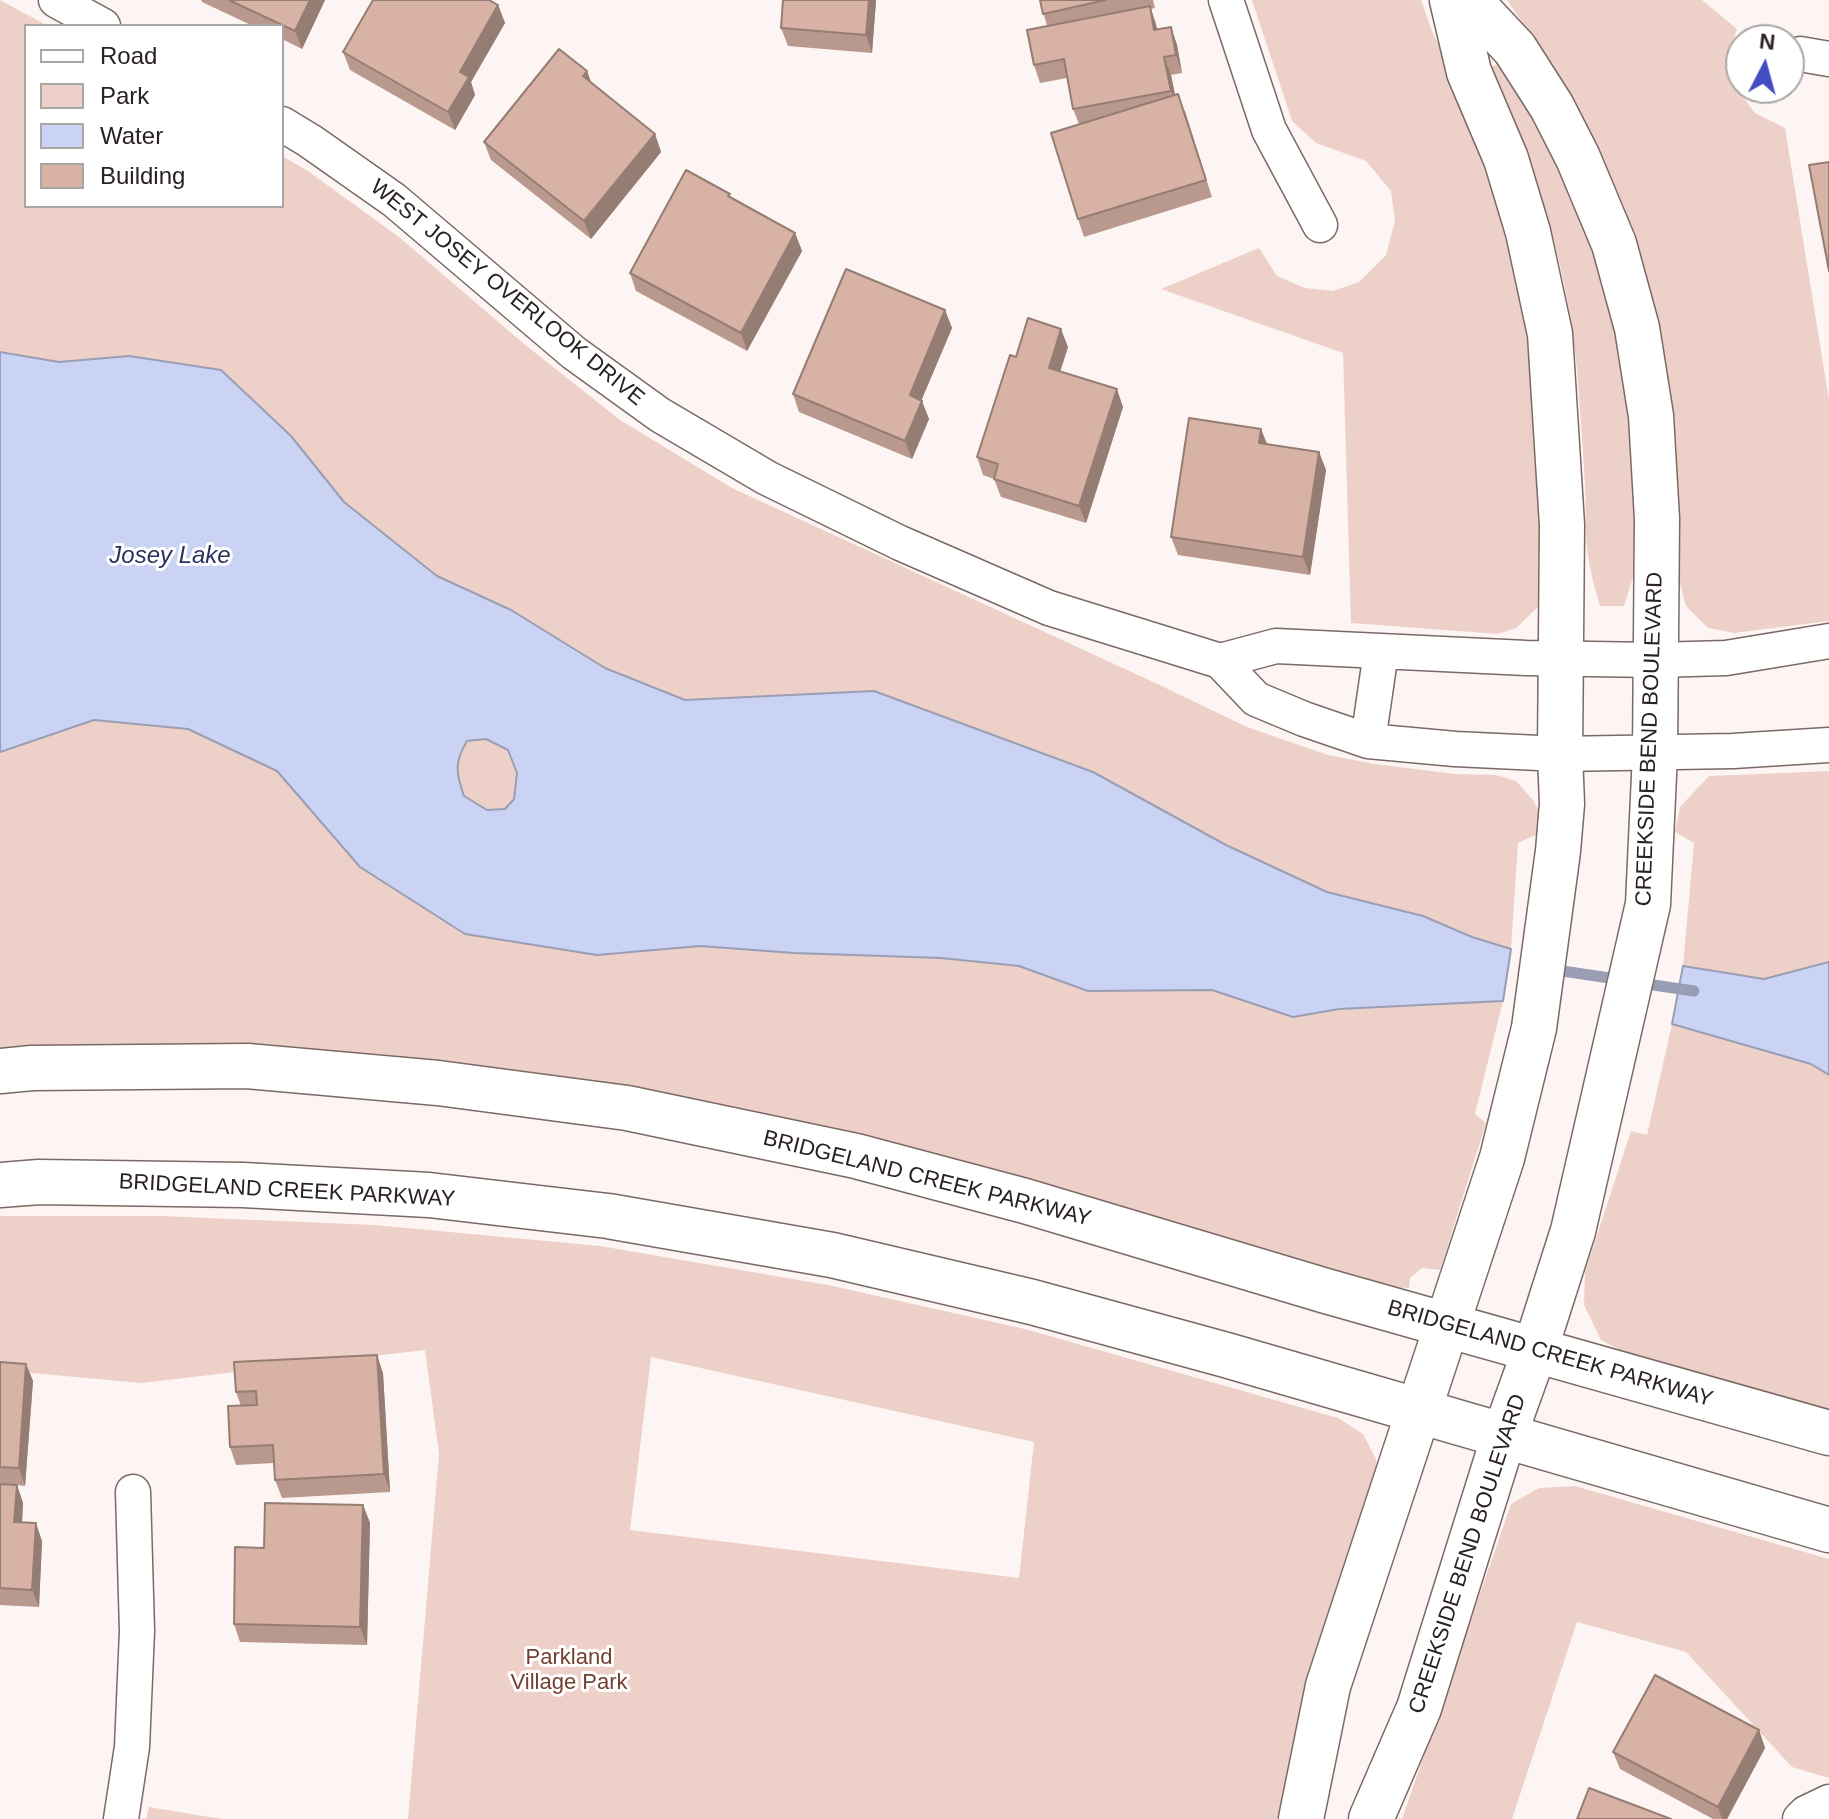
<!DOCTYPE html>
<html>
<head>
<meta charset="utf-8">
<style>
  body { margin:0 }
  #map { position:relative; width:1829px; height:1819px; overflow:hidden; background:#fdf5f3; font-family:Helvetica,sans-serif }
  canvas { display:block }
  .legend { position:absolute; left:24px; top:24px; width:260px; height:184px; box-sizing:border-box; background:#fff; border:2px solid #a9a7a6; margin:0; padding:10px 14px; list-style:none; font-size:24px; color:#292220 }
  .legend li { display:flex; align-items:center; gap:16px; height:40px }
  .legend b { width:40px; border:2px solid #a9a7a6 }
  .north { position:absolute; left:1725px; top:24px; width:80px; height:80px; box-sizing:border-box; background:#fff; border:2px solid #a9a7a6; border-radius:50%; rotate:6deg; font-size:22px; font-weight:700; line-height:32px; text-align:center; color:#292220 }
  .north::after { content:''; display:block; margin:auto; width:28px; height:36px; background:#434cc0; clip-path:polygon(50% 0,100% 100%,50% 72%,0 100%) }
</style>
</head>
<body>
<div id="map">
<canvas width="1829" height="1819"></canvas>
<ul class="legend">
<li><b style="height:10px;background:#fff"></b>Road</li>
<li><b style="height:22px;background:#edd1c8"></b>Park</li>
<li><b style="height:22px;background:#cbd3f4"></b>Water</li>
<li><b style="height:22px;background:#d7b2a5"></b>Building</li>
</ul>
<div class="north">N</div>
</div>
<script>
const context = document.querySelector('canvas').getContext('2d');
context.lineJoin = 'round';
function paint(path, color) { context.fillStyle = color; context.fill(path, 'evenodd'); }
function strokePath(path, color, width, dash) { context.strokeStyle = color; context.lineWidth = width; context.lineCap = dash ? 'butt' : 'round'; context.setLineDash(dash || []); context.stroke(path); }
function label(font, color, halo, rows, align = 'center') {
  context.font = font + ' Helvetica,sans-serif'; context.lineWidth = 6; context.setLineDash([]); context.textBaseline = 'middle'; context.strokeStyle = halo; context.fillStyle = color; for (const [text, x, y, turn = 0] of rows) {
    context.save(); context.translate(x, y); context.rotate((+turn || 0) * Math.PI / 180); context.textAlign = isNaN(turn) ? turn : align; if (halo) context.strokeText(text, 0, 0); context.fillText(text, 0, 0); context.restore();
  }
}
const green = new Path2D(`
  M0 0 48 26H26V206H282V156L308 171 399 237 523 343 620 420 732 488 1149 680 1247 727 1328 755 1375 764 1455 774 1496 775 1516 781 1533 800 1541 814 1538 834 1518 843 1511 949 1472 937 1423 916 1327 892 1226 845 874 691 685 700 605 668 511 610 437 576 344 502 291 436 129 356 59 362 0 351Z
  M1252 0H1421L1432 31 1467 107 1501 196 1537 361 1544 560 1539 606 1516 628 1498 634 1351 623 1343 353 1161 289 1259 248 1277 276 1305 288 1333 291 1359 282 1386 255 1395 221 1391 191 1366 161 1316 143 1292 121Z
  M1507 0H1702L1737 29 1728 56 1736 88 1755 113 1785 128 1829 400V621L1734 633 1708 628 1686 606 1678 576 1676 441 1662 344 1644 270 1625 209 1598 148 1560 79Z
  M1504 61 1548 137 1605 272 1631 383 1641 542 1634 574 1624 606H1600C1593 583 1587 559 1586 535 1585 519 1586 502 1585 486 1583 448 1580 409 1577 371 1568 265 1534 163 1491 67Z
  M94 720 188 729 277 771 360 867 597 955 700 946 794 953 941 958 1019 966 1088 991 1212 990 1293 1017 1339 1009 1503 1001 1475 1114 1486 1123 1440 1270 1422 1268 1410 1278 1409 1288 1381 1287 831 1134 0 1058V752Z
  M486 739 508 750C517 772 524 790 505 809L487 810 464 796C456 772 454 762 467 740Z
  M1829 771V962L1764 979 1683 966 1694 843 1675 832 1680 807 1709 776Z
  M1672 1024 1811 1064 1829 1075V1414L1631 1356 1601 1340 1584 1305 1585 1272 1631 1131 1647 1135Z
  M0 1216H161L375 1225 600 1246 828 1285 1025 1329 1338 1418 1363 1434 1376 1459 1377 1485 1282 1819H408L439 1454 425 1350 141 1383 0 1370ZM651 1357 1034 1442 1019 1578 630 1530Z
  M1575 1486 1829 1559V1778L1792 1767 1686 1652 1577 1622 1512 1819H1402L1511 1504 1539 1488Z
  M149 1807 222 1819H146Z`);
const water = new Path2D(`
  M0 352 59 362 129 356 221 370 291 436 344 502 437 576 511 610 605 668 685 700 874 691 1093 772 1226 845 1327 892 1423 916 1472 937 1511 949 1503 1001 1339 1009 1293 1017 1212 990 1088 991 1019 966 941 958 794 953 700 946 597 955 465 934 360 867 277 771 188 729 94 720 0 752ZM486 739 508 750 517 773 514 799 505 809 487 810 464 796C456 773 454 762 467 741Z
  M1829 962V1075L1811 1064 1672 1024 1683 966 1764 979Z`);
const stream = new Path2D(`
  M1549 969 1623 980
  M1640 983 1694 991`);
const street = new Path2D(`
  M56 0 103 26
  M1226 0 1269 130 1320 225
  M1800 54 1829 59
  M282 124 310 141 394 200 574 353 660 415 767 478 900 543 1049 608 1220 661 1256 699 1304 719 1368 741 1455 749 1560 754 1733 751 1829 745
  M1220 661 1276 646 1526 658 1655 660 1726 658 1829 641
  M1368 741 1381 652
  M121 1819 132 1747 137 1631 133 1492
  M1800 1819 1806 1813 1829 1802`);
const secondary = new Path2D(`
  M0 1071 32 1068 247 1066 438 1083 627 1108 856 1156 1025 1201 1326 1291 1829 1433
  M0 1185 39 1182 243 1185 429 1195 608 1216 832 1255 1032 1302 1226 1355 1829 1530
  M1301 1819 1328 1686 1502 1158 1534 1028 1558 851 1562 804 1560 754 1562 525 1550 334 1528 232 1506 159 1469 72 1452 0
  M1371 1819 1419 1708 1504 1436 1535 1350 1573 1231 1648 904 1655 754 1657 519 1651 416 1637 328 1614 244 1578 158 1552 107 1515 49 1469 0`);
const wall = new Path2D(`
  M201 0H325L302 49 282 39V26H253L202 2Z
  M783 0H876L872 53 788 46 781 28Z
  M1040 0H1153L1155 8 1151 9 1157 29 1171 27 1177 45 1182 73 1171 75 1175 95 1185 111 1212 197 1084 237 1078 219 1079 124 1073 109 1067 78 1040 83 1034 65 1047 26Z
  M498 5 505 23 471 82 475 95 455 130 350 70 343 52Z
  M587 71 592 84 655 134 661 152 591 239 491 160 484 142Z
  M731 198 795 233 802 251 747 351 636 291 630 273Z
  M945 310 952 328 921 401 929 419 912 459 799 412 793 394Z
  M1068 347 1060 371 1123 407 1086 523 1001 497 994 479 983 475 977 457 1016 357Z
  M1267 444 1319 452 1326 470 1310 575 1178 555 1171 537Z
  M0 1362 26 1364 33 1381 25 1486 17 1485 23 1503 22 1522 42 1541 39 1607 0 1605Z
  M383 1373 390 1492 282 1498 275 1480 274 1463 236 1465 230 1447 241 1406 236 1392Z
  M363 1505 370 1523 367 1645 240 1642 234 1624 264 1548Z
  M1759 1730 1765 1748 1727 1819H1713L1620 1769 1613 1752Z`);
const shadedWall = new Path2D(`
  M310 0H325L302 49 295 31Z
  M869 0H876L872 53 866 35Z
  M498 5 505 23 471 82 475 95 455 130 448 112 460 72Z
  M1150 6 1156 24 1161 48 1154 30Z
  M1171 27 1177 45 1182 73 1176 55Z
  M1164 57 1171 75 1178 109 1171 91Z
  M587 71 593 89 583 76Z
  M655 134 661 152 591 239 584 221Z
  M795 233 802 251 747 351 741 333Z
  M945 310 952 328 916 413 910 395Z
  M1061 329 1068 347 1056 385 1049 368Z
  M1117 389 1123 407 1086 523 1079 506Z
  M922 401 929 419 912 459 905 441Z
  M1261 429 1268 446 1259 443Z
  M1319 452 1326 470 1310 575 1303 557Z
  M377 1355 383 1373 390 1492 384 1474Z
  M26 1364 33 1381 25 1486 19 1468Z
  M17 1485 23 1503 21 1540 14 1522Z
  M363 1505 370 1523 367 1645 360 1627Z
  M36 1523 42 1541 39 1607 32 1590Z
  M1759 1730 1765 1748 1727 1819H1722L1718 1807Z`);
const building = new Path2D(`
  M229 0H310L295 31Z
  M373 0H489L498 5 460 72 469 77 448 112 343 52Z
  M783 0H869L866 35 781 28Z
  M1040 0H1106L1043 14Z
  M1150 6 1154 30 1171 27 1176 55 1164 57 1171 91 1073 109 1064 59 1034 65 1027 30Z
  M559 49 587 71 583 76 655 134 584 221 484 142Z
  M1178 94 1206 180 1078 219 1051 133Z
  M1829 162V271L1809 165Z
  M686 170 730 194 728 196 795 233 741 333 630 273Z
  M846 269 945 310 910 395 922 401 905 441 793 394Z
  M1028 318 1061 329 1049 368 1117 389 1079 506 994 479 998 464 977 457 1010 355 1016 357Z
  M1189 418 1261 429 1259 443 1319 452 1303 557 1171 537Z
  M377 1355 384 1474 275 1480 273 1445 230 1447 228 1406 257 1405 256 1391 236 1392 234 1362Z
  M0 1362 26 1364 19 1468 0 1467Z
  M0 1484 17 1485 14 1522 36 1523 32 1590 0 1588Z
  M265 1503 363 1505 360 1627 234 1624 235 1547 264 1548Z
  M1655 1675 1759 1730 1718 1807 1613 1752Z
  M1589 1788 1671 1819H1577Z`);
const streetNames = [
  ["WEST JOSEY OVERLOOK DRIVE",507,293,39],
  ["CREEKSIDE BEND BOULEVARD",1650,739,-88],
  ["BRIDGELAND CREEK PARKWAY",927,1179,14],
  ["BRIDGELAND CREEK PARKWAY",287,1191,3],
  ["BRIDGELAND CREEK PARKWAY",1550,1354,16],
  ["CREEKSIDE BEND BOULEVARD",1468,1554,-72]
];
const parkNames = [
  ["Parkland",569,1658],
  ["Village Park",569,1683]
];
const waterNames = [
  ["Josey Lake",170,556]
];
paint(green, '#edd1c8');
paint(water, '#cbd3f4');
strokePath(water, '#9a9eb4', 2);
strokePath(stream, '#9a9eb4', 11);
strokePath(street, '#7a6964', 37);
strokePath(secondary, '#7a6964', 47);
strokePath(street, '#fff', 34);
strokePath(secondary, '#fff', 44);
paint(wall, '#b9998e');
paint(shadedWall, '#967d74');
paint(building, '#d7b2a5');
strokePath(building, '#967d74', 2);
label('22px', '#292220', '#fff', streetNames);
label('22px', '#73412f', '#fff', parkNames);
label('italic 24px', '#2a325d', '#fff', waterNames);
</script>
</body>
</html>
